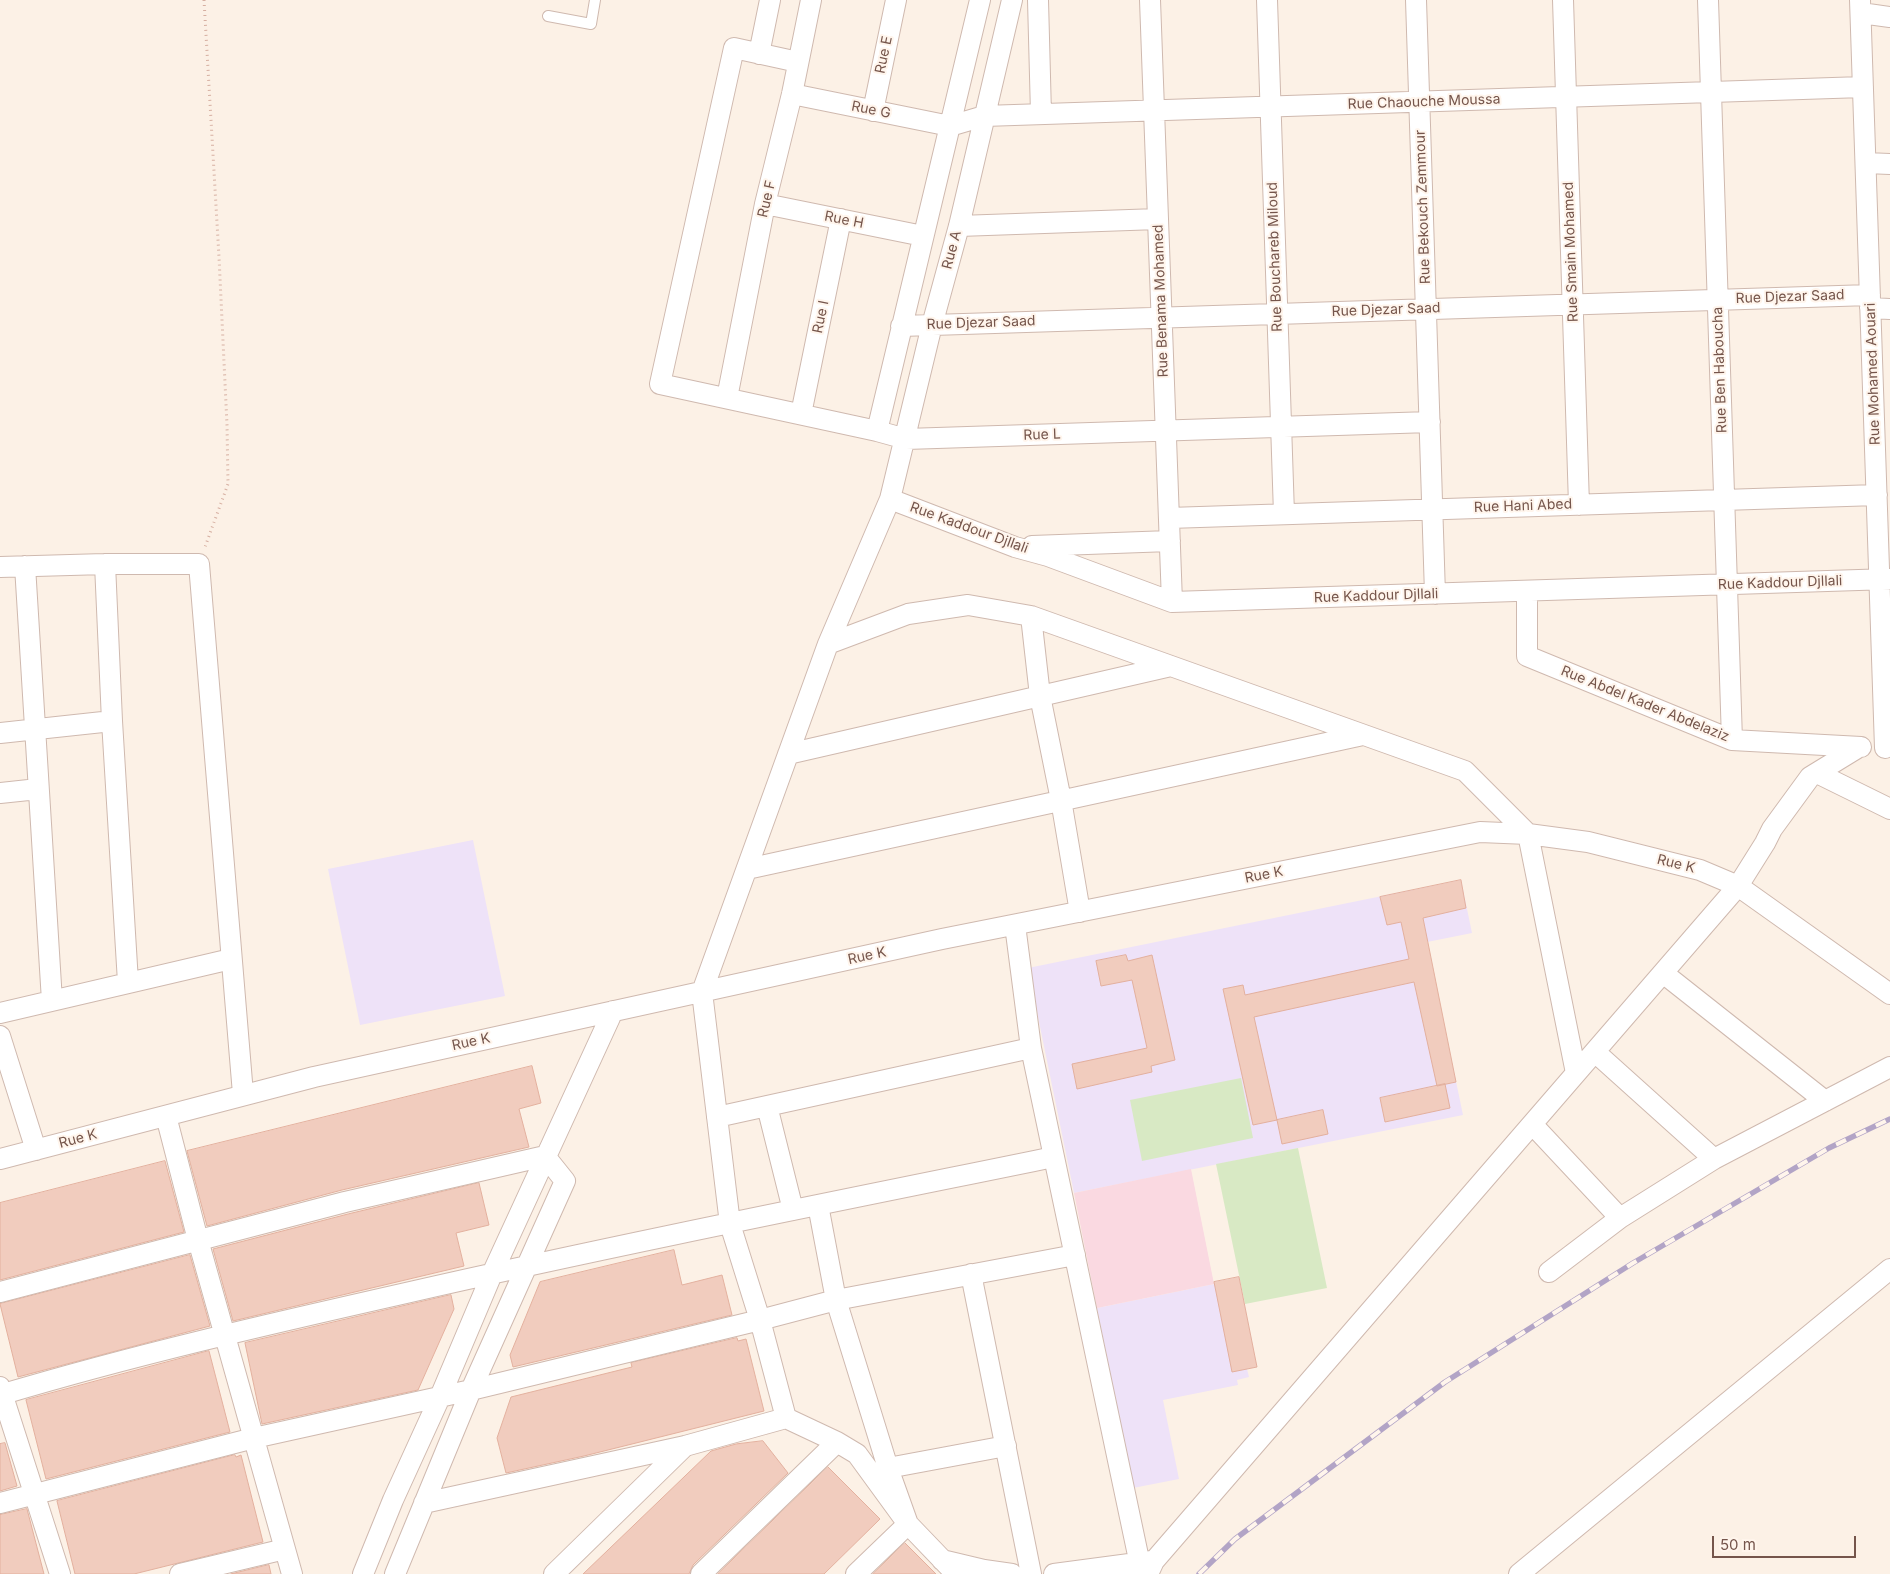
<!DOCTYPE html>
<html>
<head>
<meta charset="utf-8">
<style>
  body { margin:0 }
  #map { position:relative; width:1890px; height:1574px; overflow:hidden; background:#fcf1e6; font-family:Inter,sans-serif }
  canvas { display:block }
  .scale { position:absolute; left:1712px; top:1536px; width:144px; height:22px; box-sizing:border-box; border:2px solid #75554b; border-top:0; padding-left:6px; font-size:15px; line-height:18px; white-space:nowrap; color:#75554b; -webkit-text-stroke:4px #fff5ec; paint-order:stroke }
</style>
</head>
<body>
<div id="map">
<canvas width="1890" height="1574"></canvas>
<div class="scale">50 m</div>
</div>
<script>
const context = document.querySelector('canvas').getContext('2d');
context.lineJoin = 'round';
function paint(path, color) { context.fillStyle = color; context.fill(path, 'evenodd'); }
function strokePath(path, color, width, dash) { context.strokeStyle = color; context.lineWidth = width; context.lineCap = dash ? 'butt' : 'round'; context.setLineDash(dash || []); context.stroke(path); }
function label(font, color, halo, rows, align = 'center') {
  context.font = font + ' Inter,sans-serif'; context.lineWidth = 4; context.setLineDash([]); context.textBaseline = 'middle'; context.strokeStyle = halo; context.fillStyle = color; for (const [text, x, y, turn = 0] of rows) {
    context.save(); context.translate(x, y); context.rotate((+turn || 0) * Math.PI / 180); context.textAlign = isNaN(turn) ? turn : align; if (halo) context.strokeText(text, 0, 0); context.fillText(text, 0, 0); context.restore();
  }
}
const education = new Path2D(`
  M473 840 505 996 360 1025 328 869Z
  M1461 880 1472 933 1427 942 1463 1115 1074 1193 1028 968Z
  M1239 1277 1257 1367 1247 1369 1249 1377 1237 1380 1238 1385 1163 1400 1179 1479 1133 1488 1097 1308 1214 1284V1282Z`);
const medical = new Path2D(`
  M1191 1169 1214 1284 1097 1308 1074 1193Z`);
const green = new Path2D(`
  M1241 1078 1253 1138 1142 1161 1130 1100Z
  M1298 1148 1327 1288 1245 1304 1216 1164Z`);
const building = new Path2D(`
  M1461 880 1466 908 1423 918 1456 1082 1437 1086 1414 982 1254 1017 1277 1120 1253 1125 1223 989 1243 985 1245 995 1409 959 1401 922 1387 925 1380 897Z
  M1126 955 1128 961 1152 955 1175 1060 1151 1066 1152 1072 1077 1089 1072 1064 1147 1048 1132 980 1101 986 1096 961Z
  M532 1066 541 1103 519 1109 529 1147 342 1190 207 1226 187 1151Z
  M1445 1084 1450 1108 1385 1122 1380 1098Z
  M1323 1110 1328 1134 1282 1144 1277 1120Z
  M165 1161 184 1232 0 1280V1203Z
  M479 1183 489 1225 456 1233 464 1266 233 1321 213 1249 348 1214Z
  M674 1250 682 1285 722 1275 732 1315 513 1367 510 1355 540 1282Z
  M190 1255 210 1326 18 1377 0 1304Z
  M1239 1277 1257 1367 1232 1372 1214 1282Z
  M451 1295 454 1309 418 1390 262 1424 245 1343Z
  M737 1338 738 1341 746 1339 764 1411 584 1456 506 1473 497 1438 511 1397 632 1367 631 1363Z
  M209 1351 230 1432 46 1479 26 1400Z
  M763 1441 788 1473 693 1565 689 1574H583L711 1451 736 1444Z
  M5 1443 17 1486 0 1491V1444Z
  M235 1455 236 1457 241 1455 263 1542 134 1574H75L57 1501Z
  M828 1467 880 1519 824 1574H718Z
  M27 1509 44 1574H0V1515Z
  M905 1543 936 1574H873Z
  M269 1565 271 1574H231Z`);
const path = new Path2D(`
  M204 0 219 257 227 425 228 484 205 547`);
const service = new Path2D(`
  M548 16 591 24 595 0`);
const minor = new Path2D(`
  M1038 0 1041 114
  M1150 0 1172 602
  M1267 0 1284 514
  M1416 0 1435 594
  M1563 0 1579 505
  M1708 0 1732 740
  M1860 0 1885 748
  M1861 13 1890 17
  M759 54 770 0
  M798 62 734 48 660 384 877 431 906 439 1430 422
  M792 94 950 126 984 116 1863 87
  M873 111 896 0
  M1866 163 1890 164
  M765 204 923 236
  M959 226 1158 219
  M1870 308 1890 309
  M901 326 1870 295
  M727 398 765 204 792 94 811 0
  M801 414 841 219
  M877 431 980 0
  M890 499 1015 547 1048 556 1172 602 1890 579
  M1169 518 1877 495
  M1032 546 1170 541
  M105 564 112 721 128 982
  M25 566 52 1001
  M0 567 105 564H199L243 1094
  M1527 591V656L1732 740 1861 747
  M1031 616 1040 696 1061 800 1080 912
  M828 644 890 499 932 325 959 226 1012 0
  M0 733 112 721
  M788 754 1171 666
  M1817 773 1890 809
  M0 793 38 789
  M747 869 1363 735
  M1015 925 1031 1048 1142 1574
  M1663 973 1825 1101
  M0 1013 231 959
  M0 1036 36 1150
  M1595 1052 1714 1159
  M767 1106 793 1210
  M166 1116 198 1240 292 1574
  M717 1117 1031 1048
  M1532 1124 1620 1218
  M0 1159 314 1077 942 939 1480 832 1528 834 1588 842 1700 870 1738 886 1890 994
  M818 1205 836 1300 888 1468 908 1524 856 1574
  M1549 1272 1620 1218 1714 1159 1890 1067
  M971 1274 1031 1574
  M0 1292 345 1202 545 1156 565 1181 471 1390 395 1574
  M0 1387 60 1574
  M0 1395C134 1355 269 1324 406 1293 621 1244 838 1201 1054 1157
  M888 1468 1006 1446
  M0 1503 254 1438 471 1390 760 1320 836 1300 1075 1255
  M424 1503 685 1446 786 1418
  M942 1560 984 1570 1012 1574
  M180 1574 285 1549
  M363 1574 393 1500 440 1397 492 1274 613 1011
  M554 1574 685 1446
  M701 1574 837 1442
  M956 1574 908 1524 857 1454 837 1442 786 1418 760 1320 730 1224 702 992 828 644 908 614 968 605 1031 616 1465 771 1528 834 1576 1073
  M1054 1574 1152 1561
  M1148 1574 1154 1561 1738 886 1765 843 1772 829 1810 777 1859 747
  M1519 1574 1890 1269`);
const rail = new Path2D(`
  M1199 1574 1235 1539 1445 1382 1633 1263 1829 1148 1890 1119`);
const streetNames = [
  ["Rue E",884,55,-78],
  ["Rue Chaouche Moussa",1424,102,-2],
  ["Rue G",871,110,11],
  ["Rue F",767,199,-77],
  ["Rue Bekouch Zemmour",1423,207,-92],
  ["Rue H",844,220,11],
  ["Rue A",952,250,-75],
  ["Rue Smain Mohamed",1571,252,-92],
  ["Rue Bouchareb Miloud",1275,257,-92],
  ["Rue Djezar Saad",1790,297,-2],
  ["Rue Benama Mohamed",1161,301,-92],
  ["Rue Djezar Saad",1386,310,-2],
  ["Rue I",821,317,-78],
  ["Rue Djezar Saad",981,323,-2],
  ["Rue Ben Haboucha",1720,370,-92],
  ["Rue Mohamed Aouari",1873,374,-92],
  ["Rue L",1042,435,-2],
  ["Rue Hani Abed",1523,506,-2],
  ["Rue Kaddour Djllali",969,528,20],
  ["Rue Kaddour Djllali",1780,583,-2],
  ["Rue Kaddour Djllali",1376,596,-2],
  ["Rue Abdel Kader Abdelaziz",1645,704,22],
  ["Rue K",1676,864,14],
  ["Rue K",1264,875,-11],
  ["Rue K",867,956,-12],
  ["Rue K",471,1042,-12],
  ["Rue K",78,1139,-15]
];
paint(education, '#eee2f8');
paint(medical, '#fad9e1');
paint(green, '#d8e9c4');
paint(building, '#f1ccbe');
strokePath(building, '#e3b09e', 1);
strokePath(service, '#cfb9af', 12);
strokePath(minor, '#cfb9af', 22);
strokePath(path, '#d6afa1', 3, [1, 4]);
strokePath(service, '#fff', 10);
strokePath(minor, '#fff', 20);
strokePath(rail, '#b2a4c6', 5.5);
strokePath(rail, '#fff5ec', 4, [11]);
label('14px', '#75554b', '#fff5ec', streetNames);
</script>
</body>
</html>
